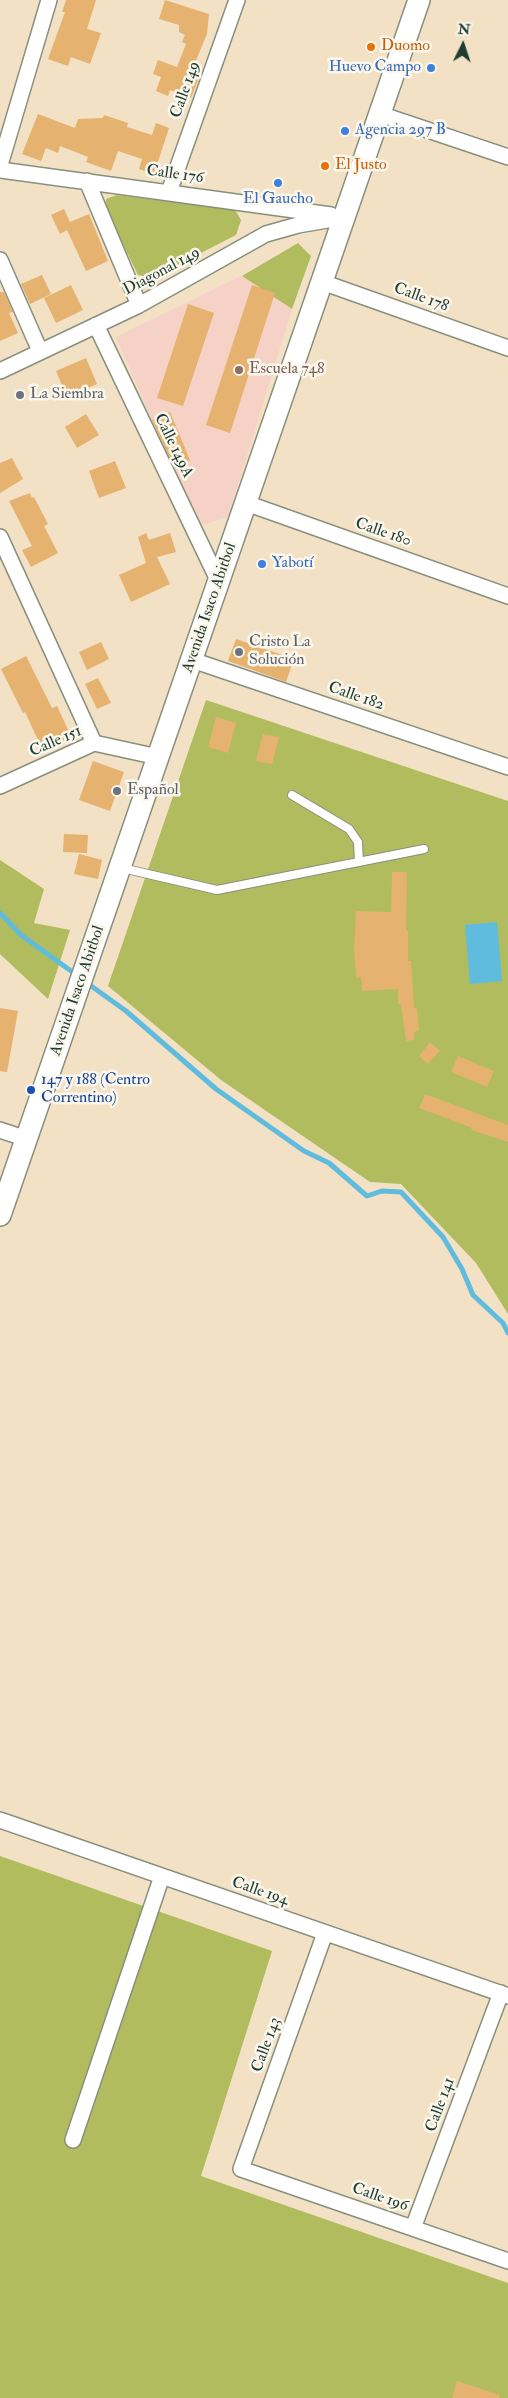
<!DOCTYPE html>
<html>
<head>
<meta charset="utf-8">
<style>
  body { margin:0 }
  #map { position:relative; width:508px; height:2398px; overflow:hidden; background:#f2e1c4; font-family:"IM FELL Double Pica",serif }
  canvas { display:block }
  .north { position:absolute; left:438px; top:20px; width:50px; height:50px; -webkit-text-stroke:4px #fbf7ec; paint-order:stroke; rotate:4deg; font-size:14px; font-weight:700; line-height:20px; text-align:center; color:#1f3d34 }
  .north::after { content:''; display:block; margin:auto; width:18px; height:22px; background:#1f3d34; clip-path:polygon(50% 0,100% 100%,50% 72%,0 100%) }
</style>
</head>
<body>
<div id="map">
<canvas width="508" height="2398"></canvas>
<div class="north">N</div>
</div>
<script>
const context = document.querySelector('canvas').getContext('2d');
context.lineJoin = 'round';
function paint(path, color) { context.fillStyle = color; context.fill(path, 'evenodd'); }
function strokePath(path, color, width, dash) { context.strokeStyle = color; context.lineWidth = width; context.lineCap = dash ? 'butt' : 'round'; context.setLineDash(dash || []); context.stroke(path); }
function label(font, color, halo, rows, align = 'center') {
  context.font = font + ' "IM FELL Double Pica",serif'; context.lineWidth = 5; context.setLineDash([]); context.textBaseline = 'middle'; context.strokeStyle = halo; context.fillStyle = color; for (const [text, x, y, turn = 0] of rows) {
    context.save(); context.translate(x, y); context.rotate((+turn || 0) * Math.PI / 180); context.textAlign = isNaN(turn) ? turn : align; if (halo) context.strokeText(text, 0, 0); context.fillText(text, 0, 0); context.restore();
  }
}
const built = new Path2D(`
  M241 276 292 309 228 517 202 525 173 468 116 337Z`);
const green = new Path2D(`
  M117 195 235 210 241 220 236 235 152 278 138 275 105 208 106 199Z
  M298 243 311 256 292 309 242 276Z
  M206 700 508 801V1314L476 1263 401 1184 370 1182 221 1080 108 986Z
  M0 860 44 889 34 923 70 930 48 999 0 954Z
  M0 1856 272 1951 201 2176 508 2283V2398H0Z`);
const water = new Path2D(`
  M497 922 502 981 470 984 465 925Z`);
const stream = new Path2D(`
  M0 913 21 935 78 976
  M87 983 126 1011 216 1089 304 1151 329 1163 367 1196 382 1191 401 1192 443 1237 462 1269 473 1295 503 1323 508 1333`);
const building = new Path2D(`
  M66 0H96L87 29 101 33 90 64 71 57 68 66 48 59 65 12H62Z
  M165 0 209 14 207 34 189 77 198 80 191 98 170 90 168 96 156 91 161 77 153 74 158 60 177 67 186 44 182 42 185 35 179 32V25L159 19Z
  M38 114 75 128 78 119 103 118 104 115 128 123 127 127 152 135 156 123 169 128 154 174 139 169 142 159 118 151 111 171 86 162 88 157 60 146 58 153 46 148 41 161 22 154Z
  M64 209 70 222 89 214 108 261 86 271 67 230 60 234 51 215Z
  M42 275 51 294 30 304 21 284Z
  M71 285 83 310 56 323 44 298Z
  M252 285 275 293 230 433 206 425Z
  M0 292H4L13 312 9 313 18 333 0 341Z
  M188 304 214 313 183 406 157 398Z
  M86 358 97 384 67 397 56 371Z
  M170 412 190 460 174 467 152 420Z
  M86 414 99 435 77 448 65 427Z
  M12 458 23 479 0 493V463Z
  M115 461 126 488 99 498 89 471Z
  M30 493 32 498 34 497 48 524 44 526 58 553 31 567 22 550 32 546 9 501Z
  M146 533 149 540 170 533 176 552 157 557 170 584 131 602 119 575 146 563 138 537Z
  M236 639 294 659 286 682 228 661Z
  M101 642 109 659 87 670 79 652Z
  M26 656 52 708 57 706 72 738 43 751 25 712 23 713 1 669Z
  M98 678 111 703 97 709 85 684Z
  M216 717 236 723 228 753 208 747Z
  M263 734 279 737 272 764 256 761Z
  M93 761 124 772 110 811 79 800Z
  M64 834 88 835 87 853 63 852Z
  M79 854 102 860 98 879 74 874Z
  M392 872H407L406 931H408V961H411L414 1008H417L419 1031 414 1032V1040L406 1041 401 1004H398V989L362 991 361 977 356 978 354 949 356 911 391 912Z
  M0 1008 18 1011 7 1072 0 1071Z
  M430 1042 440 1051 428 1064 419 1056Z
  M458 1056 494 1071 487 1087 451 1072Z
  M425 1094 508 1125V1142L471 1130 472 1128 419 1108Z
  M457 2381 500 2395 499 2398H452Z`);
const lane = new Path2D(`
  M292 795 349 829 358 842 359 862
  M122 868 217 890 424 849`);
const street = new Path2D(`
  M380 114 508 157
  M0 165 49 0
  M0 170 331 215
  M87 181 139 305
  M169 192 237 0
  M0 260 40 351
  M322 282 508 348
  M96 325 219 582
  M0 371 139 305 266 234 298 225 345 217
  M246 503 508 596
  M0 537 94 743
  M192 660 508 767
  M0 786 94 743 158 757
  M0 1130 27 1139
  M0 1820 508 1996
  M325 1933 241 2169 508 2261
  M73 2140 162 1876
  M413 2228 501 1993`);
const secondary = new Path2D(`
  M0 1215 419 0`);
const markers = [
  [371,47,5,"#e8710a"],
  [431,68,5,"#3f7fe0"],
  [345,131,5,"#3f7fe0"],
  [325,166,5,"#e8710a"],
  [278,183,5,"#3f7fe0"],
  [239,370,5,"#8d6e63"],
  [20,395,5,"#6b7280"],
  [262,564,5,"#3f7fe0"],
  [239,652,5,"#6b7280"],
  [117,791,5,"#6b7280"],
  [31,1090,5,"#1a4fb4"]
];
const foodNames = [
  ["Duomo",381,47],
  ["El Justo",335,166]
];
const shopNames = [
  ["Huevo Campo",421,68,"right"],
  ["Agencia 297 B",355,131],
  ["El Gaucho",278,200,"center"],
  ["Yabotí",272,564]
];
const streetNames = [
  ["Calle 149",186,90,-70],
  ["Calle 176",175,175,8],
  ["Diagonal 149",162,272,-28],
  ["Calle 178",421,298,20],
  ["Calle 149A",173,446,64],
  ["Calle 180",383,533,19],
  ["Avenida Isaco Abitbol",210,608,-71],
  ["Calle 182",356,697,19],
  ["Calle 151",56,742,-24],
  ["Avenida Isaco Abitbol",78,991,-71],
  ["Calle 194",260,1892,19],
  ["Calle 143",267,2045,-70],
  ["Calle 141",441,2105,-70],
  ["Calle 196",380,2198,19]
];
const educationNames = [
  ["Escuela 748",249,370]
];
const worshipNames = [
  ["La Siembra",30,395],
  ["Cristo La",249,643],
  ["Solución",249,661],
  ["Español",127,791]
];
const transitNames = [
  ["147 y 188 (Centro",41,1081],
  ["Correntino)",41,1099]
];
paint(built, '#f6d1c5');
paint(green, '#b0bc5e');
paint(water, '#60bcde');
strokePath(stream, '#60bcde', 5);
paint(building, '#e5b26f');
strokePath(lane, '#888f7c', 10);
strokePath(street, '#888f7c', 18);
strokePath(secondary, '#888f7c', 24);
strokePath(lane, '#fff', 8);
strokePath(street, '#fff', 15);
strokePath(secondary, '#fff', 21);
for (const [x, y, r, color] of markers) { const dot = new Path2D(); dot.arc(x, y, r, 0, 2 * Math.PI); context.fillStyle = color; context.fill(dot); strokePath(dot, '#fbf7ec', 2); }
label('16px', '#c56008', '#fbf7ec', foodNames, 'left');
label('16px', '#366cbe', '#fbf7ec', shopNames, 'left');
label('16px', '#1f3d34', '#fbf7ec', streetNames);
label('16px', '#785e54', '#fbf7ec', educationNames, 'left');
label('16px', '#5b616d', '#fbf7ec', worshipNames, 'left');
label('16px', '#164399', '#fbf7ec', transitNames, 'left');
</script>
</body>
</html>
